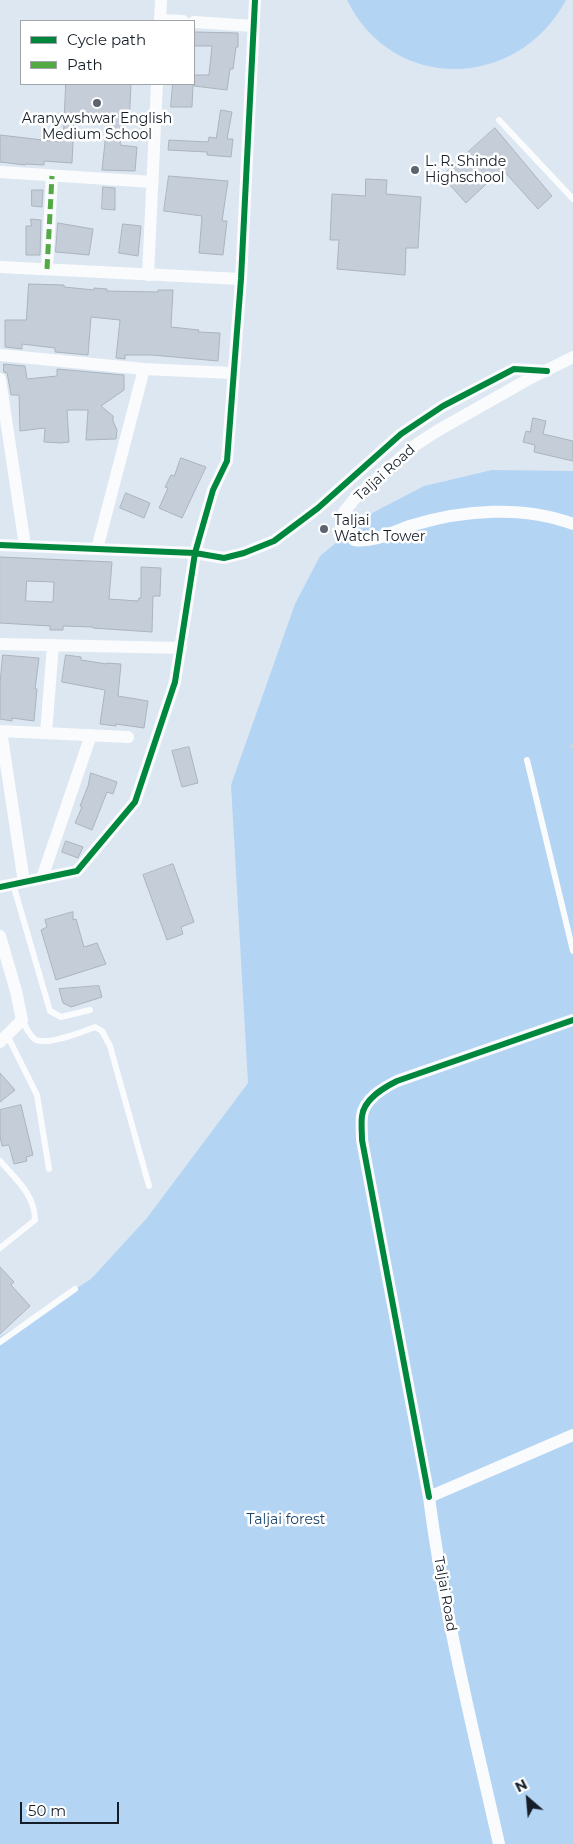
<!DOCTYPE html>
<html>
<head>
<meta charset="utf-8">
<style>
  body { margin:0 }
  #map { position:relative; width:573px; height:1844px; overflow:hidden; background:#dce7f2; font-family:Montserrat,sans-serif }
  canvas { display:block }
  .legend { position:absolute; left:20px; top:20px; width:175px; height:65px; box-sizing:border-box; background:#fff; border:1px solid #a1a5a9; margin:0; padding:6px 9px; list-style:none; font-size:15px; color:#151e28 }
  .legend li { display:flex; align-items:center; gap:10px; height:25px }
  .legend b { width:25px; border:1px solid #a1a5a9 }
  .north { position:absolute; left:503px; top:1774px; width:50px; height:50px; -webkit-text-stroke:4px #fff; paint-order:stroke; rotate:333deg; font-size:14px; font-weight:700; line-height:20px; text-align:center; color:#151e28 }
  .north::after { content:''; display:block; margin:auto; width:18px; height:22px; background:#151e28; clip-path:polygon(50% 0,100% 100%,50% 72%,0 100%) }
  .scale { position:absolute; left:20px; top:1802px; width:99px; height:22px; box-sizing:border-box; border:2px solid #151e28; border-top:0; padding-left:6px; font-size:15px; line-height:18px; white-space:nowrap; color:#151e28; -webkit-text-stroke:4px #fff; paint-order:stroke }
</style>
</head>
<body>
<div id="map">
<canvas width="573" height="1844"></canvas>
<ul class="legend">
<li><b style="height:6px;background:#00873e"></b>Cycle path</li>
<li><b style="height:6px;background:#51aa44"></b>Path</li>
</ul>
<div class="north">N</div>
<div class="scale">50 m</div>
</div>
<script>
const context = document.querySelector('canvas').getContext('2d');
context.lineJoin = 'round';
function paint(path, color) { context.fillStyle = color; context.fill(path, 'evenodd'); }
function strokePath(path, color, width, dash) { context.strokeStyle = color; context.lineWidth = width; context.lineCap = dash ? 'butt' : 'round'; context.setLineDash(dash || []); context.stroke(path); }
function label(font, color, halo, rows, align = 'center') {
  context.font = font + ' Montserrat,sans-serif'; context.lineWidth = 5; context.setLineDash([]); context.textBaseline = 'middle'; context.strokeStyle = halo; context.fillStyle = color; for (const [text, x, y, turn = 0] of rows) {
    context.save(); context.translate(x, y); context.rotate((+turn || 0) * Math.PI / 180); context.textAlign = isNaN(turn) ? turn : align; if (halo) context.strokeText(text, 0, 0); context.fillText(text, 0, 0); context.restore();
  }
}
const green = new Path2D(`
  M347 0H566C518 90 393 94 347 0Z
  M492 470 573 471V1844H0V1337L91 1279 147 1218 248 1083 231 785 295 604 320 556 374 512 424 486Z`);
const building = new Path2D(`
  M194 32 238 33V47H236L233 69H230L227 90 194 86V75H209L212 46H194Z
  M66 84H131L129 125H122L120 145 137 147 135 171 102 170 107 124 74 123 72 163 44 161V165L25 164V165L0 162V135L60 142V138H63Z
  M173 84H193L192 107H171Z
  M221 110 232 112 227 139H233L231 157 207 155V152L168 150 169 140 208 142 209 137 216 138Z
  M495 128 552 196 538 209 502 169 466 203 442 176Z
  M169 176 228 181 222 221H227L223 255 199 253 202 216 164 211Z
  M366 179 387 180 386 194 421 197 418 248H406L405 275 337 269 339 240H330L332 194 365 196Z
  M103 187 115 188V210L102 209Z
  M32 190H43L42 207 32 206Z
  M31 219 41 220 40 255H26V226H31Z
  M58 223 93 229 89 255 56 252Z
  M123 224 141 226 138 256 119 253Z
  M29 284 64 285V287L94 290V288L107 289V291L158 292V290H173L171 327 199 330 198 332 220 333 218 361 152 355H125V359L116 358 120 320 91 317 88 355 55 352V348L22 344V349L5 347V320H26Z
  M4 364 25 366 27 379 57 376V369L124 375V390L101 406 113 416V421L117 430 116 439 86 440 88 410H67L69 442 61 443 44 442 45 428 20 431 19 395H11L8 378 7 373 4 372Z
  M533 418 546 421 543 434 573 441V461L534 452 535 445 523 442 526 431 530 432Z
  M181 458 206 467 182 518 159 508 168 488 165 487 171 475 174 476Z
  M126 493 150 503 144 518 120 508Z
  M0 557 112 562 109 599 138 601 139 598H141V567L161 568 160 596H153L152 632 93 628V627L63 626V630H50V626L0 623ZM27 581 54 582 53 602 26 601Z
  M3 655 39 658 35 689H37L34 721 12 718V721L0 719V684Z
  M66 655 81 657V660L107 664V663L121 664 118 696 148 701 144 728 116 724V726L100 724 105 690 62 682Z
  M189 747 198 783 182 787 172 751Z
  M91 773 117 782 113 794 107 792 92 830 75 823 82 807 80 806 88 786Z
  M66 841 83 847 78 858 62 852Z
  M173 864 194 922 181 927 183 934 167 940 143 875Z
  M73 912V920L76 919 84 947 97 943 106 964 56 980 41 930 47 927 45 920Z
  M99 986 102 997 71 1007 63 1003 59 989Z
  M0 1073 15 1090 0 1102Z
  M21 1105 33 1155 26 1157 27 1161 14 1164 9 1145 2 1146 0 1136V1110Z
  M0 1267 14 1282 11 1285 30 1306 0 1334Z`);
const path = new Path2D(`
  M570 748 573 744`);
const lane = new Path2D(`
  M499 120 573 199
  M527 760 573 951
  M13 884 50 1011 61 1017 90 1010
  M22 1020C26 1027 29 1036 36 1040 49 1045 82 1032 95 1027L102 1031 110 1046 149 1186
  M7 1035 37 1095 49 1169
  M0 1161C15 1178 35 1195 35 1220L0 1248
  M0 1342 75 1289`);
const street = new Path2D(`
  M160 20 183 21
  M160 21 161 0
  M194 22 253 26
  M0 172 153 182
  M0 267 241 279
  M47 269 52 176
  M148 275 157 84
  M0 355 144 369 232 373
  M573 357 527 380 437 431 414 446 356 497 344 512V528L354 540C376 543 393 531 413 525 463 510 524 505 573 524
  M0 379 25 546
  M0 545 195 553 224 558 244 553 274 541 318 508 401 434 443 406 514 369 547 371
  M97 549 144 369
  M0 644 181 648
  M0 731 128 737
  M1 731 24 882
  M46 733 53 645
  M42 878 91 735
  M0 887 77 871 135 802 175 682 195 553 213 490 227 461 241 279 255 0
  M0 936 16 991 22 1020 0 1042
  M429 1497 362 1140C362 1132 361 1124 362 1116 364 1099 383 1088 397 1081L573 1020
  M499 1844C473 1729 444 1614 429 1497L573 1435`);
const quiet = new Path2D(`
  M47 269 52 176`);
const cycleway = new Path2D(`
  M0 545 195 553 224 558 244 553 274 541 318 508 401 434 443 406 514 369 547 371
  M0 887 77 871 135 802 175 682 195 553 213 490 227 461 241 279 255 0
  M429 1497 362 1140C362 1132 361 1124 362 1116 364 1099 383 1088 397 1081L573 1020`);
const markers = [
  [97,103,5,"#5b646f"],
  [415,170,5,"#5b646f"],
  [324,529,5,"#5b646f"]
];
const poiNames = [
  ["Aranywshwar English",97,119,"center"],
  ["Medium School",97,135,"center"],
  ["L. R. Shinde",425,162],
  ["Highschool",425,178],
  ["Taljai",334,521],
  ["Watch Tower",334,537]
];
const streetNames = [
  ["Taljai Road",385,473,-42],
  ["Taljai Road",445,1594,80]
];
const parkNames = [
  ["Taljai forest",286,1520]
];
paint(green, '#b4d4f4');
paint(building, '#c5ced8');
strokePath(building, '#aab4bd', 1);
strokePath(path, '#d2d5d9', 2.5, [4, 4]);
strokePath(lane, '#fafbfd', 6);
strokePath(street, '#fafbfd', 12);
strokePath(quiet, '#51aa44', 5, [10, 5]);
strokePath(cycleway, '#00873e', 6);
for (const [x, y, r, color] of markers) { const dot = new Path2D(); dot.arc(x, y, r, 0, 2 * Math.PI); context.fillStyle = color; context.fill(dot); strokePath(dot, '#fff', 2); }
label('14px', '#151e28', '#fff', poiNames, 'left');
label('14px', '#151e28', '#fff', streetNames);
label('14px', '#1a466e', '#fff', parkNames);
</script>
</body>
</html>
